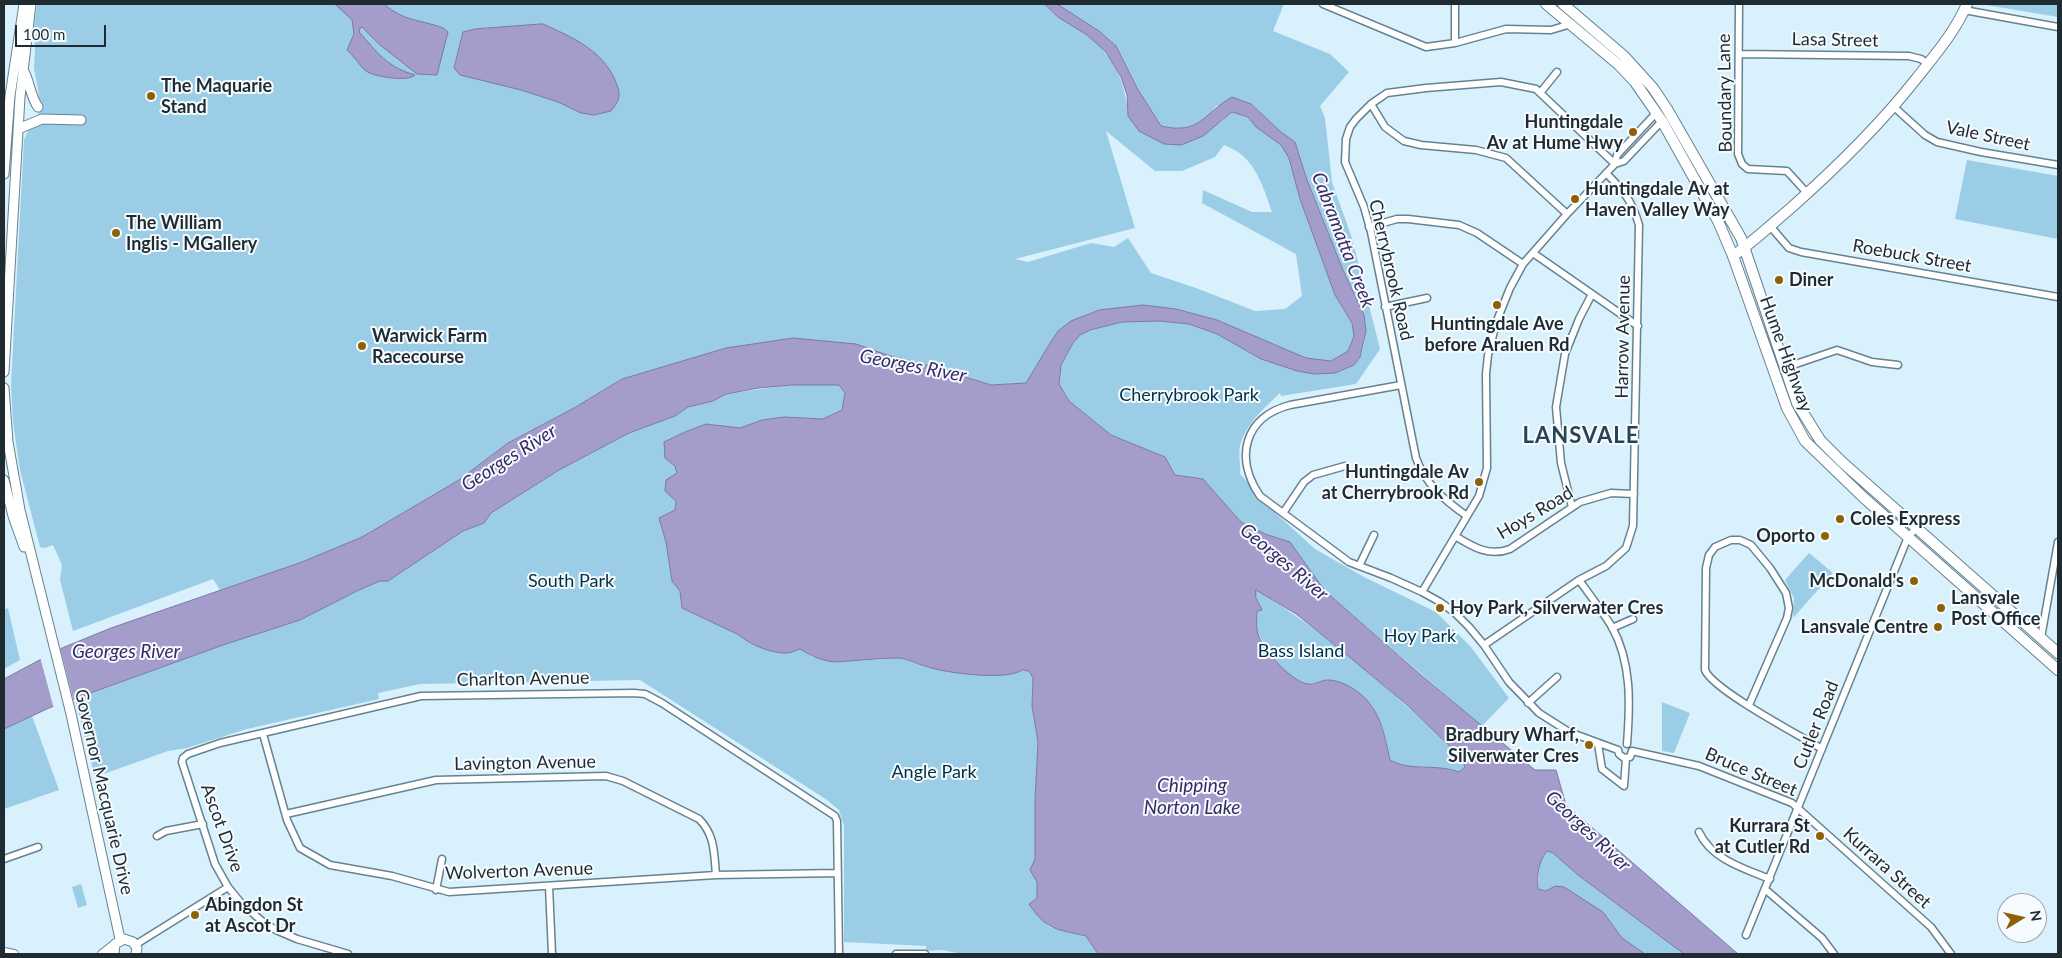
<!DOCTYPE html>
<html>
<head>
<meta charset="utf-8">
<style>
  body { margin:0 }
  #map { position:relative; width:2062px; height:958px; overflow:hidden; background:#d8f1fd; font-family:Lato,sans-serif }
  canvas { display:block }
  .frame { position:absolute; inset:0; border:5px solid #1f2b31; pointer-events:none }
  .north { position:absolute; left:1997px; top:893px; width:50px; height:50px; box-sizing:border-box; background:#f5fbfe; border:1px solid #9fa8ac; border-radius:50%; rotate:81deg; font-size:14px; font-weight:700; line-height:20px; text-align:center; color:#1f2b31 }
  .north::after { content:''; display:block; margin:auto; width:18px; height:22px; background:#8e6008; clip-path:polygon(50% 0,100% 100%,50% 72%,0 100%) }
  .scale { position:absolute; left:15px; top:25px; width:91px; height:22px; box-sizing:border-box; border:2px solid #1f2b31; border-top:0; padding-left:6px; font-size:15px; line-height:18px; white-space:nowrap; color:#1f2b31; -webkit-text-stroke:4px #f5fbfe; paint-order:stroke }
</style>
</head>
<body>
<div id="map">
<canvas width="2062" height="958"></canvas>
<div class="frame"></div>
<div class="north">N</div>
<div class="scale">100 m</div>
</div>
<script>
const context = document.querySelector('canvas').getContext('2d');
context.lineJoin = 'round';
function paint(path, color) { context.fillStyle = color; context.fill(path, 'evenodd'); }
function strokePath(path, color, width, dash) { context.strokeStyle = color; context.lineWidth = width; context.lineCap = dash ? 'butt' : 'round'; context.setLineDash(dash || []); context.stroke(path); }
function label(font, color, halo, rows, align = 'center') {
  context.font = font + ' Lato,sans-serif'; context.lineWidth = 4; context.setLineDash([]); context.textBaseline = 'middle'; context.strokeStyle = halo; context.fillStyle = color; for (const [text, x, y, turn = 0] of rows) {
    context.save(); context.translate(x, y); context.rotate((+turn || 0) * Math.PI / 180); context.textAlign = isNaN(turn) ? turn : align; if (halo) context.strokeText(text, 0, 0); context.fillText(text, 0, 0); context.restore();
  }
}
const green = new Path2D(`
  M37 4H1045C1057 16 1071 24 1085 34 1113 53 1126 82 1128 116L1164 144 1220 123 1232 112 1248 117 1256 127 1281 145 1289 158 1300 199 1335 295 1352 323 1354 336 1348 351 1331 361 1306 358 1217 320 1176 309 1143 305 1099 310 1084 315 1049 345 1027 383 991 385 923 364 887 355 793 338 726 348 622 379 574 408 508 443 459 480 362 537 302 562 220 590 213 579 73 631 60 580 62 565 53 545 45 548 40 547 20 470 13 422 11 385 24 140 28 131 37 124 40 100 37 97 39 95 34 68 35 50 34 28ZM1106 131 1155 171H1182L1215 157 1224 145C1255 156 1262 184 1272 212H1252L1203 190 1202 203 1296 254 1302 296 1285 309 1255 311 1196 288 1151 273 1128 238 1114 247 1091 243 1028 262 1015 259 1135 228Z
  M1057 4H1284L1273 31 1330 54 1349 72 1320 106 1325 118 1332 182 1352 238 1380 349 1356 384 1281 396 1280 393C1264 408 1245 425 1240 446 1238 455 1241 465 1240 474L1271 509 1315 549 1364 577 1436 612 1471 647 1509 698 1482 726 1325 591 1290 542 1265 534 1241 522 1203 479 1175 475 1165 457 1111 435 1069 401 1059 384 1061 365 1073 343 1080 335 1090 330 1122 322 1160 321 1189 324 1217 334 1261 359 1297 371 1314 374 1335 373 1354 365 1360 357 1363 348 1366 331 1364 315 1343 270 1307 180 1295 142 1281 132 1251 104 1216 106C1201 127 1185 131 1161 126L1137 88 1116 46 1099 31Z
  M1985 4H2058V17L1986 5Z
  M1967 160 2058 176V239L1955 219Z
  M791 385H839L845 393 842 410 823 419 784 417 762 420 740 428 706 424 685 432 665 442V458L675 466 677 473 675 511 659 518 666 542 672 580 680 591 682 608 739 635C750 645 773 654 788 653 792 653 796 650 800 649L812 657 834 662 901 658 929 668 1029 671 1033 678 1032 706 1038 742 1035 800V859L1030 870 1037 882V898L1030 904 1049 927 1086 936 1098 954H962L942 950 926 951V946L844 942V826L839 810 827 800 640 680 420 684 378 693 379 699 247 729 187 748 168 751 95 777 75 699 223 645 300 620 359 590 380 581H388L463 531 483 523 491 513 559 470 629 433 675 416 688 407 713 401 726 394Z
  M1809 553 1833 573 1793 618 1794 598 1785 580Z
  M1256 590C1331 636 1397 695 1460 756L1465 767 1459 772C1434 763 1412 772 1390 760L1383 730 1372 705 1330 680 1308 684 1291 677 1277 663 1257 632V611L1262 610 1256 598Z
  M8 608 20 660 4 669V610Z
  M1662 702 1690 713 1674 753 1662 751Z
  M32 716 59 790 4 809V729Z
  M1547 851 1553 853 1578 875 1684 954H1645L1622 938 1603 912 1555 886 1546 891 1538 889 1540 859Z
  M81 884 87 905 78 908 72 887Z`);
const water = new Path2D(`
  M335 4H384C405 22 419 19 443 28L448 32 437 75 417 74 380 45 362 27 360 28 359 32C378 53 387 67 415 75 409 82 374 77 366 71 359 65 354 56 347 50L354 34 352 20Z
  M1045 4H1057L1099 31 1116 46 1137 88 1161 126C1201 135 1202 114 1232 97L1251 104 1281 132 1295 142 1307 180 1343 270 1364 315 1366 331 1360 357 1354 365 1335 373 1314 374 1297 371 1261 359 1217 334 1189 324 1160 321 1122 322 1090 330 1080 335 1073 343 1061 365 1059 384 1069 401 1111 435 1165 457 1175 475 1203 479 1241 522 1265 534 1290 542 1325 591 1421 675 1535 770H1556L1566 805 1738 954H1684L1578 875 1553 853 1547 851C1538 862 1537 875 1538 889L1546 891 1555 886 1564 887 1603 912 1622 938 1645 954H1098L1086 936C1057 929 1047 931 1029 904L1037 898V882L1030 870 1035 859V800L1038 742 1032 706 1033 678 1029 671 1022 670C1006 681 947 673 928 667 919 665 909 659 899 658 877 658 855 661 834 662 820 660 811 656 800 649 796 650 792 653 788 653 773 654 750 645 739 635L682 608 680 591 672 581 666 542 659 518 675 510 676 501 665 491 666 480 677 473 675 466 665 458 664 442 685 432 706 424 740 428 762 420 784 417 823 419 842 410 845 393 839 385H791L759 388 726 394 713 401 688 407 675 416 629 433 559 470 491 513 484 523 463 531 388 581H380L359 590 300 620 223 645 49 708 4 729V679L62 648 111 628 302 562 362 537 459 480 508 443 574 408 622 379 726 348 793 338 856 344 887 355 923 364 991 385 1026 383 1049 345 1058 331 1071 321 1099 310 1143 305 1176 309 1217 320 1306 358 1331 361 1348 351 1354 336 1352 323 1335 295 1300 199 1289 158 1281 145 1256 127 1248 117 1232 112 1203 136 1181 145 1164 144 1139 131 1128 116 1127 95 1121 77 1106 52 1087 35 1058 17ZM1256 590 1296 614 1341 650 1406 704 1460 756 1465 767 1459 772C1434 763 1412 772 1390 760 1383 730 1380 705 1352 688 1346 684 1338 681 1330 680 1323 679 1315 685 1308 684 1291 682 1259 646 1257 630 1256 624 1257 617 1257 611L1262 610 1256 598Z
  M543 24C572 37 602 50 615 80 621 94 621 99 611 111L594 115 581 113 558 102 521 90 460 75 454 68 463 32 475 29Z`);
const pier = new Path2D(`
  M60 647 74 702 54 709 40 657Z`);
const minor = new Path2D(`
  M1323 4 1426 47 1455 43 1506 29 1551 30 1571 24
  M1455 4V43
  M1739 4 1738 154 1742 164 1748 169 1787 171 1807 193
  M1964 10 2058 27
  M1739 54 1909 56 1921 59 1928 64
  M1540 93 1557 72
  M1371 104 1385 127 1404 141 1421 145 1476 150 1506 158 1567 214
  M1894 107 1925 135 1937 142 1981 152 2058 165
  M1615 164 1624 161 1662 121
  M1770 226 1789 248 1801 252 2058 297
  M1369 227 1397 219H1408L1459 225 1477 233 1523 264
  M1533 253 1638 326
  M1385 307 1427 298
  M1784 368 1837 350 1872 362 1898 365
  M1401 385 1290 405C1244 417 1234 458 1260 496L1349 562 1391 578 1422 592 1440 602 1454 612 1469 627 1484 645 1509 682 1539 713 1569 732 1618 750
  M1572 507 1561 463 1556 407 1565 354 1579 319 1592 294
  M1283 513 1304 482 1313 475 1345 466
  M1467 516C1444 500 1426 485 1416 458L1371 232 1364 207 1345 162 1346 139 1350 127 1356 119 1371 104 1387 93 1426 88 1501 82 1536 89 1615 164
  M1455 536C1473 547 1489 557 1510 549L1580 502 1611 493 1634 494
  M1359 566 1374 535
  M1579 580C1590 595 1602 611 1612 627 1632 663 1630 705 1627 744
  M1422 592 1479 496 1487 468 1486 374 1488 355 1496 323 1510 288 1523 264 1567 214 1615 164 1617 155 1657 112
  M1612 628 1633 619
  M2041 638 2058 542
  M1484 645 1579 580 1606 566 1626 548 1633 526 1639 225C1632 201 1624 191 1606 173
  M1528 703 1557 677
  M1749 705 1787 618 1789 608 1786 593 1770 568 1751 545 1740 540H1731L1715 547 1709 555 1706 568 1705 670C1713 690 1799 735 1822 749
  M263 734 287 820 300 848 330 865 392 876 449 892 716 875 838 873
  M1598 744 1602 769 1624 786 1626 758
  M1618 750 1619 754 1624 758 1630 757 1632 751
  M1632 751 1699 766 1792 803 1931 927 1951 954
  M286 814 436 780 606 776 623 781 699 819C715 835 714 853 716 875
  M1699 832C1711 859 1745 869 1770 879
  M157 836 166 831 203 824
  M4 859 38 847
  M549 886 552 954
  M436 890 442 859
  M1766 890 1822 938 1834 954
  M1746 935 1908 537 1916 528
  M135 945 228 887
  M348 954 297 939 276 930 263 922 241 903 228 887 215 864 182 762 183 758 188 754 220 743 421 696 634 693 645 694 662 703 835 816 837 821 839 954
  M896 954H925`);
const tertiary = new Path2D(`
  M4 952 14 954
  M102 954 115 944`);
const secondary = new Path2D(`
  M23 70C30 81 30 96 38 107
  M18 129 42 119 81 120
  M4 174 10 96 24 4
  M4 372 20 97 31 4
  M4 388 8 442 20 510 71 714 120 939
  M4 480 13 516 24 547
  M114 954 115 944 124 939 133 942 137 948 136 954`);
const primary = new Path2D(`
  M1733 256C1754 241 1773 223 1792 207 1837 167 1879 126 1916 79 1935 55 1955 32 1967 4`);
const trunk = new Path2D(`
  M1546 4 1619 65 1635 82 1662 121 1718 221 1733 256 1787 408 1805 441 1863 497 2058 670
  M1563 4 1624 56 1653 88 1667 109 1741 238 1797 403 1820 440 1842 462 2058 653`);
const markers = [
  [151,96,5,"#8e6008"],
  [1633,132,5,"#8e6008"],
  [1575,199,5,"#8e6008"],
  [116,233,5,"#8e6008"],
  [1779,280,5,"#8e6008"],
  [1497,305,5,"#8e6008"],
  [362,346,5,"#8e6008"],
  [1479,482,5,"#8e6008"],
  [1840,519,5,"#8e6008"],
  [1825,536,5,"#8e6008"],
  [1914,581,5,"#8e6008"],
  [1440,608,5,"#8e6008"],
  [1941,608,5,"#8e6008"],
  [1938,627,5,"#8e6008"],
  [1589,745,5,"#8e6008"],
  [1820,836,5,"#8e6008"],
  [195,915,5,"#8e6008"]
];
const streetNames = [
  ["Lasa Street",1835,40,1],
  ["Boundary Lane",1725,93,-91],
  ["Vale Street",1988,136,12],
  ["Roebuck Street",1912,256,10],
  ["Cherrybrook Road",1391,270,77],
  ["Harrow Avenue",1623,337,-89],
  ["Hume Highway",1786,354,70],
  ["Hoys Road",1535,513,-31],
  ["Charlton Avenue",523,679,-1],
  ["Cutler Road",1816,725,-68],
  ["Lavington Avenue",525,763,-1],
  ["Bruce Street",1751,772,23],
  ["Governor Macquarie Drive",104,792,77],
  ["Ascot Drive",222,828,70],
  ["Kurrara Street",1887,868,42],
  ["Wolverton Avenue",519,871,-2]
];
const poiNames = [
  ["The Maquarie",161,86],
  ["Stand",161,107],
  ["Huntingdale",1623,122,"right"],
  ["Av at Hume Hwy",1623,143,"right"],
  ["Huntingdale Av at",1585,189],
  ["Haven Valley Way",1585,210],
  ["The William",126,223],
  ["Inglis - MGallery",126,244],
  ["Diner",1789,280],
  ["Huntingdale Ave",1497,324,"center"],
  ["before Araluen Rd",1497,345,"center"],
  ["Warwick Farm",372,336],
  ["Racecourse",372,357],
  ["Huntingdale Av",1469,472,"right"],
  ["at Cherrybrook Rd",1469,493,"right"],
  ["Coles Express",1850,519],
  ["Oporto",1815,536,"right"],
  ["McDonald's",1904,581,"right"],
  ["Lansvale",1951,598],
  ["Post Office",1951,619],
  ["Hoy Park, Silverwater Cres",1450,608],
  ["Lansvale Centre",1928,627,"right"],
  ["Bradbury Wharf,",1579,735,"right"],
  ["Silverwater Cres",1579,756,"right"],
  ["Kurrara St",1810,826,"right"],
  ["at Cutler Rd",1810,847,"right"],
  ["Abingdon St",205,905],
  ["at Ascot Dr",205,926]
];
const parkNames = [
  ["Cherrybrook Park",1189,395],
  ["South Park",571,581],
  ["Hoy Park",1420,636],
  ["Bass Island",1301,651],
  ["Angle Park",934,772]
];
const waterNames = [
  ["Cabramatta Creek",1343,240,69],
  ["Georges River",913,366,11],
  ["Georges River",509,458,-32],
  ["Georges River",1284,562,40],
  ["Georges River",126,652],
  ["Chipping",1192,786],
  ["Norton Lake",1192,808],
  ["Georges River",1588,831,43]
];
const districtNames = [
  ["LANSVALE",1581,436]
];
paint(green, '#9bcde6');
paint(water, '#a49ccb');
strokePath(water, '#7c7a9d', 1);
paint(pier, '#d8f1fd');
strokePath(minor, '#668290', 9);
strokePath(tertiary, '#668290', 10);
strokePath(secondary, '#668290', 11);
strokePath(primary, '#668290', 12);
strokePath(trunk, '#668290', 12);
strokePath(minor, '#fff', 6);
strokePath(tertiary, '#fff', 8);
strokePath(secondary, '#fff', 9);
strokePath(primary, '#fff', 10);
strokePath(trunk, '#fff', 10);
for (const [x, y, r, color] of markers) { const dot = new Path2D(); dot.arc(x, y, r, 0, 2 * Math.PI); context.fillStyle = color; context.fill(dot); strokePath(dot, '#f5fbfe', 2); }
label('18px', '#1f2b31', '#f5fbfe', streetNames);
label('bold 18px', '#1f2b31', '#f5fbfe', poiNames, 'left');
label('18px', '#003043', '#f5fbfe', parkNames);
label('italic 19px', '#392a64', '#f5fbfe', waterNames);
context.letterSpacing = '1px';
label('bold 22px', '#294350', '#f5fbfe', districtNames);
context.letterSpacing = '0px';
</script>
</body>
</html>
